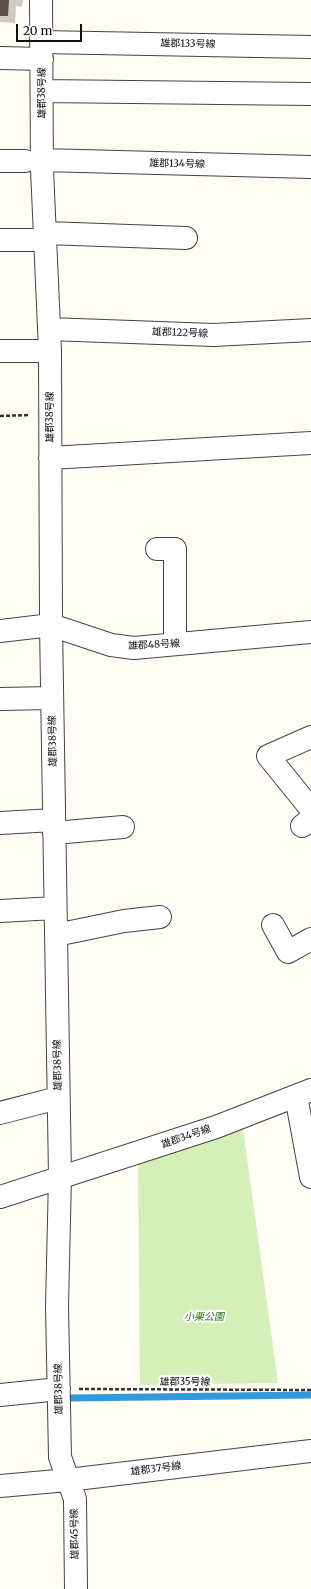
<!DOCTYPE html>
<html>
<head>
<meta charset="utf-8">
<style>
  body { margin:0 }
  #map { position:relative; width:311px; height:1589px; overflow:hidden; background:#fffdf4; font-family:Merriweather,serif }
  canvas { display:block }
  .scale { position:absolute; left:16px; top:24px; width:66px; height:18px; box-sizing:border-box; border:2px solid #101010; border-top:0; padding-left:5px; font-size:12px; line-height:14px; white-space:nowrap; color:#101010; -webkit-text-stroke:3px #fff; paint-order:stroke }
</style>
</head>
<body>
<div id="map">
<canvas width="311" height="1589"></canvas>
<div class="scale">20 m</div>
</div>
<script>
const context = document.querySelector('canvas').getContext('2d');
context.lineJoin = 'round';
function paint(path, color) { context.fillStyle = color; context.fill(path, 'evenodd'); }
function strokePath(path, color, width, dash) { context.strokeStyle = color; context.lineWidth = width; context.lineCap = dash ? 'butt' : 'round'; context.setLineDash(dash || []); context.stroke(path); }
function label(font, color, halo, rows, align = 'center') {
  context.font = font + ' Merriweather,"Noto Sans JP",serif'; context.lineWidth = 4; context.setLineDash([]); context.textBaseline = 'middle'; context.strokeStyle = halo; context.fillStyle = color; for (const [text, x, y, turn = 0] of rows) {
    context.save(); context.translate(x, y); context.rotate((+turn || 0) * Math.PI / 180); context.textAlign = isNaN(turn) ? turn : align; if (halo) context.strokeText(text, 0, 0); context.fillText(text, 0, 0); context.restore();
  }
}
const green = new Path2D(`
  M243 1129 278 1383 140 1385 138 1163Z`);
const shadow = new Path2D(`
  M0 0H23L22 7 16 6 15 23 0 22Z`);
const stream = new Path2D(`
  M70 1398 311 1395`);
const building = new Path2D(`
  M0 0H9L8 16H0Z`);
const path = new Path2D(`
  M0 416 29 415
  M79 1389 311 1390`);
const minor = new Path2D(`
  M41 0 42 169 50 351 51 625 60 1177 57 1306 60 1457 75 1499 76 1589
  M41 42 311 47
  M0 58 42 59
  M42 91 311 94
  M42 160 311 167
  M0 161H25
  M46 233 186 238
  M0 240H46
  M49 329 214 335 311 330
  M0 351H50
  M50 458 311 443
  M157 549H175V644
  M0 631 51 625 111 645 134 648 311 632
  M0 699 52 698
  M311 737 268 756 311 809
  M0 823 54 820
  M302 826 311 819
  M54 833 123 827
  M0 911 55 908
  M273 925 288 952 311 939
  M56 935 124 921 160 917
  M296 1096 311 1177
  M0 1113 58 1098
  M0 1197 216 1127 311 1090
  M0 1395 59 1389
  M0 1486 68 1480 311 1451`);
const streetNames = [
  ["雄郡133号線",188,44,1],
  ["雄郡38号線",42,93,-90],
  ["雄郡134号線",177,164,1],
  ["雄郡122号線",180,333,2],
  ["雄郡38号線",50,417,-90],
  ["雄郡48号線",154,645,-3],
  ["雄郡38号線",53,741,-91],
  ["雄郡38号線",58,1065,-91],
  ["雄郡34号線",186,1137,-19],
  ["雄郡35号線",185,1382],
  ["雄郡38号線",59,1389,-91],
  ["雄郡37号線",156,1469,-7],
  ["雄郡45号線",75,1534,-91]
];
const parkNames = [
  ["小栗公園",204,1317]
];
paint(green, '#d5efb8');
paint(shadow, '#0003');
strokePath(stream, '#309add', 7);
paint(building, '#5b514b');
strokePath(minor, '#434343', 24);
strokePath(path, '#323232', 2.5, [4, 2]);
strokePath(minor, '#fff', 22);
label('10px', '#101010', '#fff', streetNames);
label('italic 10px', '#2b7118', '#fff', parkNames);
</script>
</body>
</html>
